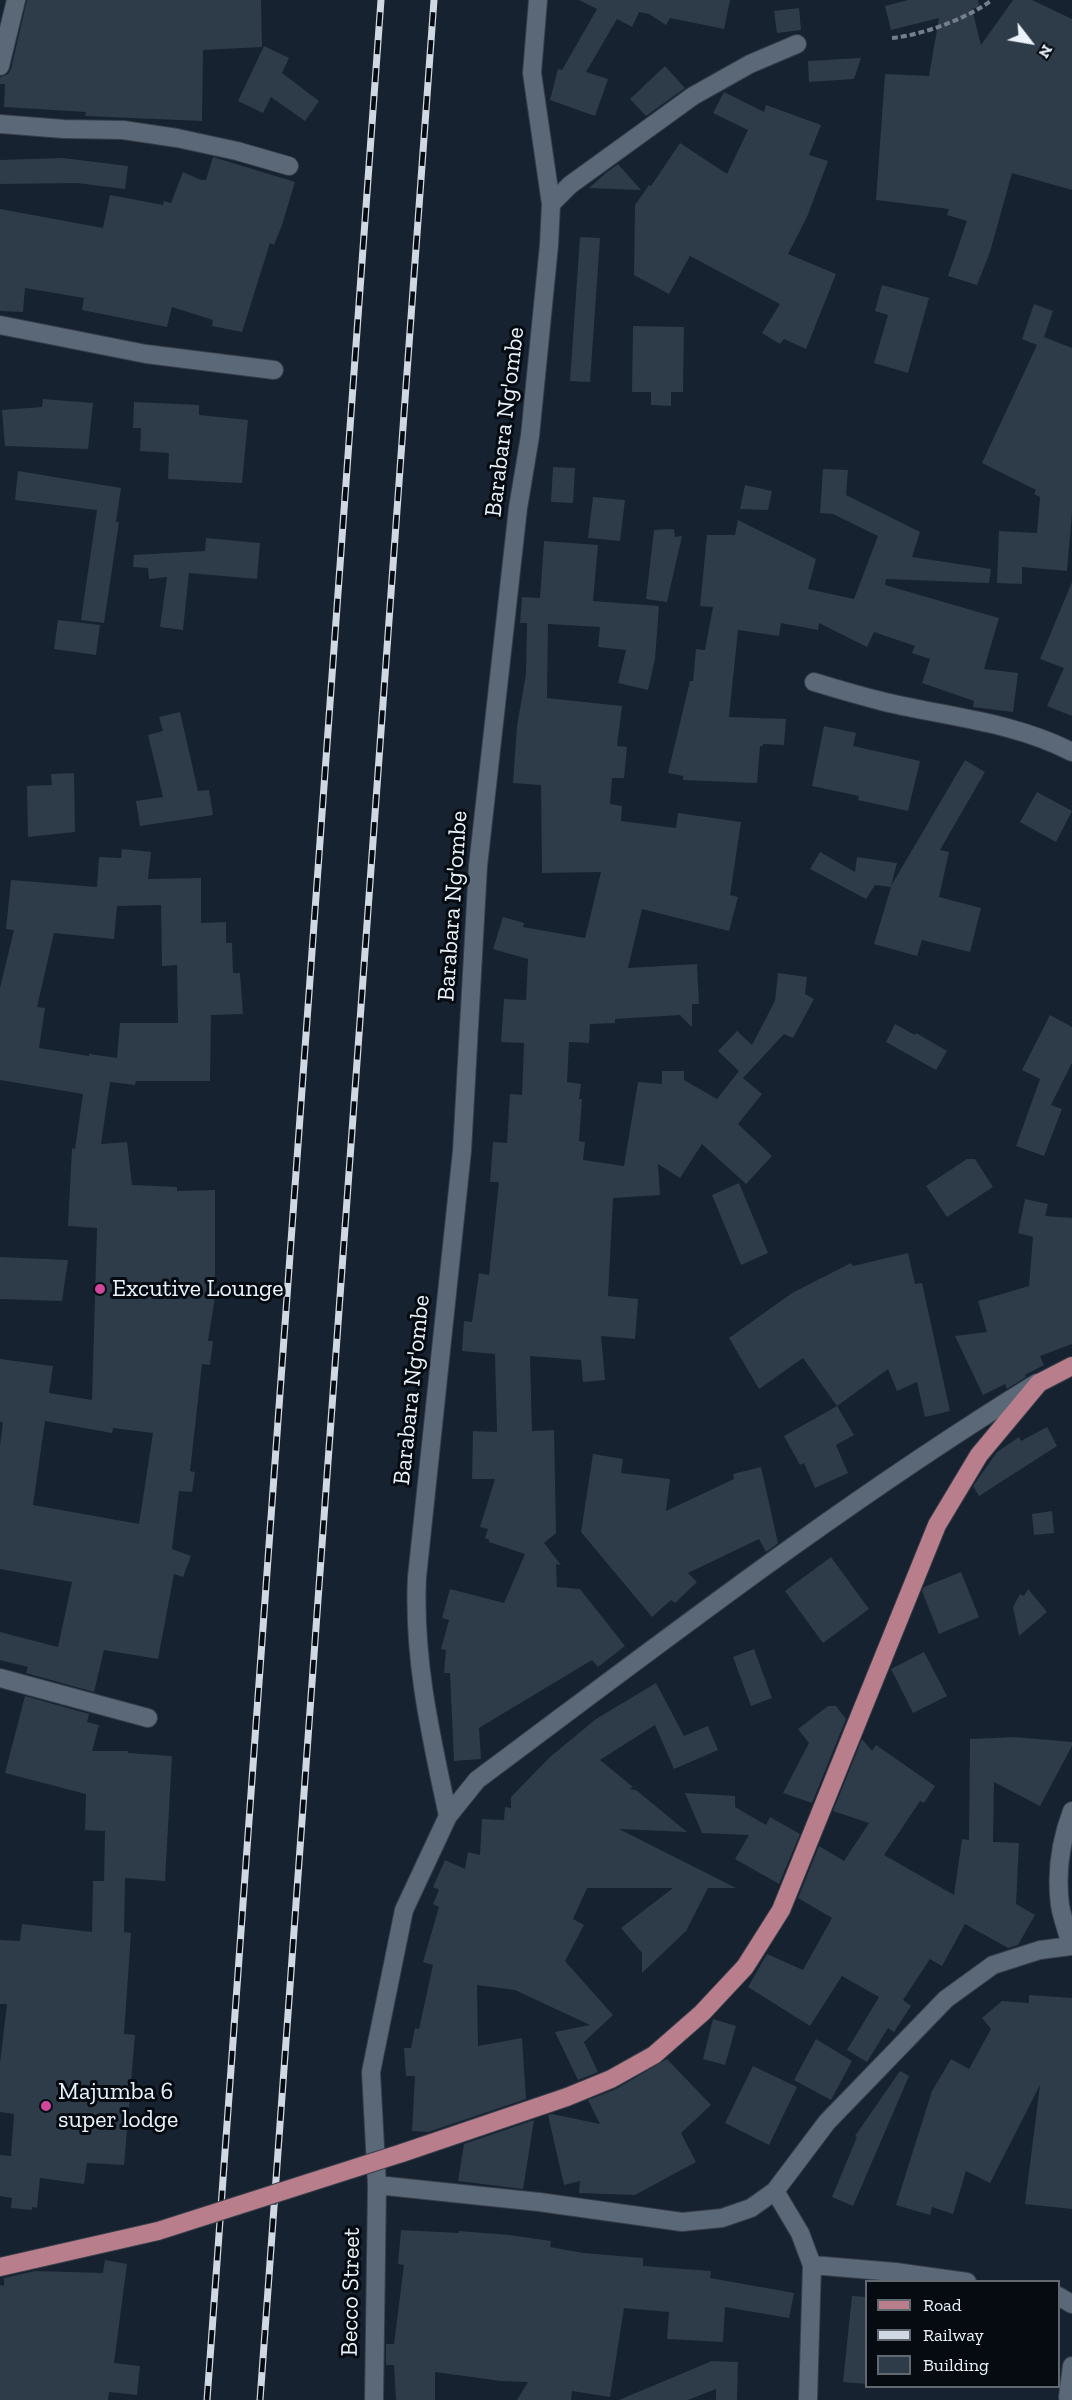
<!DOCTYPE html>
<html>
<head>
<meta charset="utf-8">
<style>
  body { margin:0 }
  #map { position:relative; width:1072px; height:2400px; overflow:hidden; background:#162230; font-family:"Zilla Slab",serif }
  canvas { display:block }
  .legend { position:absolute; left:865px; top:2280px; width:195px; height:108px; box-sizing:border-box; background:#060b11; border:2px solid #61686f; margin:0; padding:8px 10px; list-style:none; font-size:18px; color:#eaf3fc }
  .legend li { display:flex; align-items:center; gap:12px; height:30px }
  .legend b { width:30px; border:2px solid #61686f }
  .north { position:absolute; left:1000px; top:12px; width:60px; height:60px; -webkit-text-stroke:4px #060b11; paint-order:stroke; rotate:121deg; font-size:16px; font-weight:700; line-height:24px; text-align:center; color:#eaf3fc }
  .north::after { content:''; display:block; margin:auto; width:21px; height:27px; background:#eaf3fc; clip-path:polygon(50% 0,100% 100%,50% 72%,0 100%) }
</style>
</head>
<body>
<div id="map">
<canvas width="1072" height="2400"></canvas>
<ul class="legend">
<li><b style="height:8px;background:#b97e8b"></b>Road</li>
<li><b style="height:8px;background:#d0d9e3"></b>Railway</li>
<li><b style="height:16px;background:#2e3b49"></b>Building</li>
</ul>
<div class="north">N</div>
</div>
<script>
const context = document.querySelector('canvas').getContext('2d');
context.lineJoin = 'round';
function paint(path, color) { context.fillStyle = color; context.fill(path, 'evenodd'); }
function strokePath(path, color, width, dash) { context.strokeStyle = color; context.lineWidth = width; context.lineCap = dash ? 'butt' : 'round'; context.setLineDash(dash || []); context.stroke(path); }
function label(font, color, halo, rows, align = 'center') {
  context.font = font + ' "Zilla Slab",serif'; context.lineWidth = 6; context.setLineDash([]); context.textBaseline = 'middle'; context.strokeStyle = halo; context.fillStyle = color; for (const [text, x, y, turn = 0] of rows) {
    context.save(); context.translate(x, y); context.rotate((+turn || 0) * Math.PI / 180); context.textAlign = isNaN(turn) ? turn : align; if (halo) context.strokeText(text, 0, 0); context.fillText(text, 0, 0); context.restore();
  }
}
const building = new Path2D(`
  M27 0H261L262 47 203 50 202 121 85 116 86 112 4 107 5 84H0V77L8 74 11 69Z
  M579 0H730L724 29 670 18 666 25 649 14 639 12 632 27 617 19 586 72 608 79 595 116 550 100 558 69 562 70 597 9Z
  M908 0H978L979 7 972 9 981 45 1013 0H1032L1072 19V190L1012 173 990 252 977 285 948 276 967 221 947 215 949 209 876 200 885 74 929 76 939 18 891 30 885 6Z
  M799 8 801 30 777 33 774 11Z
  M264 46 289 58 282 73 319 101 305 121 271 97 263 113 238 101Z
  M861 58 854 79 809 82 808 61Z
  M665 66 685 88 646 116 630 99Z
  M724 92 764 112 766 105 821 125 809 155 828 161 807 217 788 254 836 274 806 349 784 339 780 344 762 333 780 304 690 256 669 294 634 275 635 205 649 185 651 186 680 143 727 174 748 130 713 113Z
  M213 157 295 182 282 225 274 245 270 243 242 332 212 326 213 320 172 307 167 327 82 310 84 298 25 288 23 312 0 311V209L103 228 110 195 163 205 164 201 171 203 183 172 201 180H206Z
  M63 158 128 166 125 189 77 183 0 184V160Z
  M618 164 641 190 589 188 607 172Z
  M580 237 600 238 590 382 570 381Z
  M882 285 929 298 908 373 874 363 888 315 875 311Z
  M1034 304 1053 311 1044 337 1072 348V512L1067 571 1022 567V584L997 583 999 531 1037 533 1040 497 1034 494 1036 490 982 463 1037 345 1022 339Z
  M633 326 684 327 683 392H671V406L651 405V392H632Z
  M43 399 93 403 88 449 5 446 2 410 42 407Z
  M134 402 199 405V415L248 420 242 483 168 479 169 453 140 451 141 428H133Z
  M553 467 575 468 573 503 551 502Z
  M823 469 848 470 846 495 920 532 912 557 991 569 989 583 886 579 885 585 999 618 984 669 1018 673 1013 712 973 707 974 701 922 683 930 659 912 653 915 646 874 632 867 647 819 623 818 630 781 623 779 636 738 630 729 717 786 719 784 745 763 744V746H760L757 783 683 780V776L668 773 690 681H693L696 649 705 650 713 607 700 606 707 535H735L738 520 816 559 808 589 854 599 878 536 833 514 820 513Z
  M18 471 121 488 116 522H119L104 623 81 620 97 510 15 500Z
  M745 485 772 491 768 510 740 509Z
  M593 497 625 500 620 541 588 538Z
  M674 529 675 537 682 536 667 602 646 599 654 530Z
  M206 538 260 543 257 579 189 573 183 630 160 627 167 577 149 579 148 568 133 567 134 555 205 551Z
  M544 541 598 545 593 601 659 606 655 659 648 690 618 683 626 650 598 647 600 627 548 624 547 698 622 706 617 746 627 747 624 778H612L610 804 622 806 621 821 676 828 678 813 741 822 730 895 738 897 729 931 642 909 628 968 697 964 699 1004H692V1027L680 1015 615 1019V1023L590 1024 589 1043 569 1042 567 1082 581 1084 579 1099H582L579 1141 585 1142 583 1160 624 1166 638 1082 662 1084V1071H684V1080L717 1099 739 1071 718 1051 737 1031 752 1045 775 1001 778 973 807 977 805 994 814 999 793 1038 784 1034 743 1078 762 1094 738 1124 772 1156 746 1184 702 1144 680 1178 658 1164 660 1195 613 1198 608 1296 638 1299 635 1339 601 1336 605 1380 583 1382 581 1360 530 1356 532 1431 554 1430 556 1533 544 1543 561 1565 556 1564 557 1587 580 1589 625 1646 598 1667 592 1660 479 1728 481 1759 454 1761 450 1673H444L446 1650 441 1649 449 1620 442 1618 450 1589 504 1603 525 1554 489 1542V1540L485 1538 488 1529 480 1527 495 1479H472L473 1431 497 1432 495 1354 462 1351 464 1321 472 1322 479 1273 489 1275 499 1182H490L493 1142 507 1143 510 1094 522 1095 524 1043 501 1042 504 999 526 1000 528 959 493 949 503 917 524 923 523 927 585 938 601 872 542 873 541 785 513 783 517 726 526 674 527 623H520L522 597 540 598Z
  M1072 582V716L1047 706 1064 668 1040 659Z
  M58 620 100 625 96 655 54 649Z
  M180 712 198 791 209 790 213 815 140 826 136 801 163 797 148 735 163 731 159 717Z
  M824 726 856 733 853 746 920 761 908 811 858 800 859 796 812 786Z
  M965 760 985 772 940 850 949 852 939 897 981 908 970 952 922 940 917 956 874 944 891 887 875 885 866 899 810 869 820 852 855 872 857 857 897 863 891 886Z
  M74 773 75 832 28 837 27 786 52 785 51 774Z
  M1037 792 1072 811 1056 842 1020 822Z
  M122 849 151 852 148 879 201 878V923L226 922V943H232L233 973H240L243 1014 211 1015 210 1081H136L135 1085 110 1082 101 1144 127 1142 132 1185 177 1187V1191L215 1190V1297L208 1341H213L210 1365 202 1364 190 1471 195 1472 192 1492 179 1491 172 1549 191 1556 183 1577 174 1574 158 1659 104 1650 94 1692 26 1673 28 1667 0 1660V1632L58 1647 72 1582 0 1569V1446L3 1422H0V1359L53 1366 49 1393 92 1400 97 1228 68 1226 72 1148 75 1149 83 1094 0 1080V988L14 930 6 929 11 880 97 887 99 857 121 858ZM161 905 162 966 177 965 178 1023H120L117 1058 89 1054V1056L39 1048 45 1008 37 1007 54 933 114 939 117 906ZM45 1421 112 1433 113 1428 153 1433 139 1524 33 1505Z
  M1050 1015 1072 1027V1063L1051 1105 1062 1109 1044 1156 1016 1146 1040 1079 1022 1070Z
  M895 1024 915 1035 916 1033 947 1051 936 1070 886 1042Z
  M967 1159H975L993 1187 947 1217 926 1186Z
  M739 1183 768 1253 741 1265 712 1195Z
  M1025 1199 1048 1204 1045 1216 1072 1218V1344L1040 1356 1044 1365 1025 1375 1026 1377 1007 1389 1005 1384 983 1395 955 1336 987 1332 978 1301 1029 1286 1033 1237 1018 1233Z
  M908 1253 915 1284 922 1283 950 1411 925 1417 917 1382 897 1391 888 1369 837 1406 803 1358 759 1389 729 1338 792 1293 851 1263 853 1266Z
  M0 1257 68 1260 62 1301 0 1299Z
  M837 1406 854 1435 836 1445 848 1473 815 1488 804 1463 800 1465 784 1436Z
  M1047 1427 1057 1446 979 1496 973 1486 997 1452 1019 1437 1021 1441Z
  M593 1454 623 1459 621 1473 670 1479 666 1511 734 1479 733 1474 761 1467 778 1543 766 1552 759 1539 688 1573 697 1582 675 1603 671 1600 652 1617 581 1532Z
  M1052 1511 1054 1533 1034 1535 1032 1514Z
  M831 1557 869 1609 823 1643 785 1591Z
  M961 1572 979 1617 939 1634 922 1591 924 1587Z
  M1028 1589 1047 1612 1019 1636 1013 1607 1020 1594 1024 1596Z
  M754 1649 772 1698 751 1706 733 1657Z
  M924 1652 947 1696 913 1713 891 1669Z
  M656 1683 684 1736 708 1726 718 1750 674 1769 655 1725 600 1760 633 1787 629 1789 636 1790 687 1832 619 1829 736 1888H708L686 1931 642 1973V1953L621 1928 673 1888H587L573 1919 584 1925 565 1961 613 2015 584 2042 598 2072 578 2080 555 2032 590 2025 515 1990 477 1985 478 2046 522 2038 526 2099 428 2132 412 2131 415 2076H406L404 2048H411L415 2028 419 2029 433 1965 423 1962 439 1907 433 1904 439 1890 433 1887 445 1860 465 1869 468 1852 480 1855 482 1819 504 1820 505 1807 511 1808V1797L550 1757 596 1719Z
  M25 1696 89 1714 87 1722 99 1725 92 1751H128V1753L172 1756 165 1881 125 1878 124 1932 131 1933 124 2034 135 2035 124 2165 87 2163 84 2184 40 2178 37 2208 32 2207V2210L11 2208 12 2198 0 2196V2155L11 2156 14 2114 0 2112V2063L7 2004H0V1940L20 1941 22 1924 92 1932 93 1881H104L105 1831 85 1830 86 1794 5 1773Z
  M828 1706H836L846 1719 812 1803 783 1793 809 1743 798 1729Z
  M1014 1737 1072 1742V1746L1040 1806 994 1782 993 1842 1019 1843 1016 1904 1035 1915 1018 1945 1008 1948 965 1924 942 1966 930 1959 903 2000 911 2006 894 2032 888 2028 867 2062 847 2050 879 1997 842 1976 810 2026 748 1987 767 1954 803 1970 832 1918 798 1898 819 1846 844 1861 869 1823 833 1811 862 1739 872 1751 876 1745 935 1786 924 1803 920 1801 884 1855 954 1895 962 1839 969 1840 970 1739Z
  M685 1793 735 1796V1807L766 1825 770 1817 800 1834 779 1884 735 1859 749 1835 702 1833Z
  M1029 1995 1072 1998V2209L1025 2204 1040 2085 990 2183 966 2171 953 2214 932 2207 930 2215 896 2205 932 2091 951 2059 969 2069 991 2029 982 2018 1002 2001 1029 2003Z
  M713 2019 736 2026 725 2065 703 2059Z
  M816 2039 852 2061 831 2100 794 2080Z
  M667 2059 711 2105 681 2133 696 2162 635 2195 579 2193 580 2181 564 2185 548 2115 552 2114 600 2124 588 2100 616 2089Z
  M753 2066 797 2087 769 2145 725 2123Z
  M900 2071 909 2076 853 2206 832 2197 857 2137 855 2136Z
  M534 2120 523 2189 458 2181 464 2144Z
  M401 2230 459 2233V2231L509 2235 551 2241 550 2247 583 2253 643 2258V2266L711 2271 710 2278 794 2293 789 2318 725 2307 723 2342 667 2339 669 2312 624 2308 610 2397 572 2391 571 2400H517L528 2382 501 2381 435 2372V2400H396L394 2365H386V2344H394L404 2265 398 2264Z
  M105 2260 127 2264 114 2363 140 2366 137 2395 109 2392 108 2400H0V2285L4 2286V2278L35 2271 103 2273Z
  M852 2296 867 2297V2384L843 2382Z
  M712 2361 738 2362 737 2400H716V2389L688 2400H619Z`);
const path = new Path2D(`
  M892 38C923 35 968 18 992 0`);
const minor = new Path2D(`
  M0 66 16 0
  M0 124 64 129 123 130 177 138 237 151 289 166
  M551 204 570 185 693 96 750 64 797 44
  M0 325 146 354 274 370
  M814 682C837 689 861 696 885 702 948 717 1014 722 1072 752
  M0 1678 148 1718
  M448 1816C431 1736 413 1660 417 1577L462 1151 478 866 518 508 530 436 549 245 551 204 532 73 538 0
  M1071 1946C1068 1933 1062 1918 1060 1905 1056 1873 1061 1840 1072 1811
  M377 2185 539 2202 682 2222 722 2218 751 2208 775 2191 827 2122 946 1999 993 1965 1040 1950 1072 1946
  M775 2191 800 2233 812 2265 808 2400
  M812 2265 895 2272 967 2282
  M1058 2296 1072 2304
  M1068 2397 1072 2366
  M374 2400 377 2185 371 2072 404 1910 448 1816 477 1780C661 1643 842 1503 1037 1383`);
const major = new Path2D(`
  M402 2153 567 2097 611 2079 654 2055 702 2013 745 1967 781 1910 937 1525 979 1455 1039 1383 1072 1366
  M0 2267 158 2231`);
const rail = new Path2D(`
  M207 2400 381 0
  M260 2400 434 0`);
const majorBridge = new Path2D(`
  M158 2231 402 2153`);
const markers = [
  [100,1289,6,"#d1479c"],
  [46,2106,6,"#d1479c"]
];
const streetNames = [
  ["Barabara Ng'ombe",505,422,-83],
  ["Barabara Ng'ombe",453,906,-86],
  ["Barabara Ng'ombe",412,1390,-84],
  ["Becco Street",351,2292,-89]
];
const poiNames = [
  ["Excutive Lounge",112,1289],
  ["Majumba 6",58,2092],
  ["super lodge",58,2120]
];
paint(building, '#2e3b49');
strokePath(minor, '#363e49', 20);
strokePath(major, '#363e49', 20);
strokePath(path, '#747f8b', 4, [6, 3]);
strokePath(minor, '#5a6878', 18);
strokePath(major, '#b97e8b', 18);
strokePath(rail, '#d0d9e3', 7);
strokePath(rail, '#060b11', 4.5, [14]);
strokePath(majorBridge, '#363e49', 20, []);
strokePath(majorBridge, '#b97e8b', 18);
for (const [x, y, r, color] of markers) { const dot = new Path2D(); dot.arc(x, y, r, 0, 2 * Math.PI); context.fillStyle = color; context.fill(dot); strokePath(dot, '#060b11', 2); }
label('24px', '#eaf3fc', '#060b11', streetNames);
label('24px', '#eaf3fc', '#060b11', poiNames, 'left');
</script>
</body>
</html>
